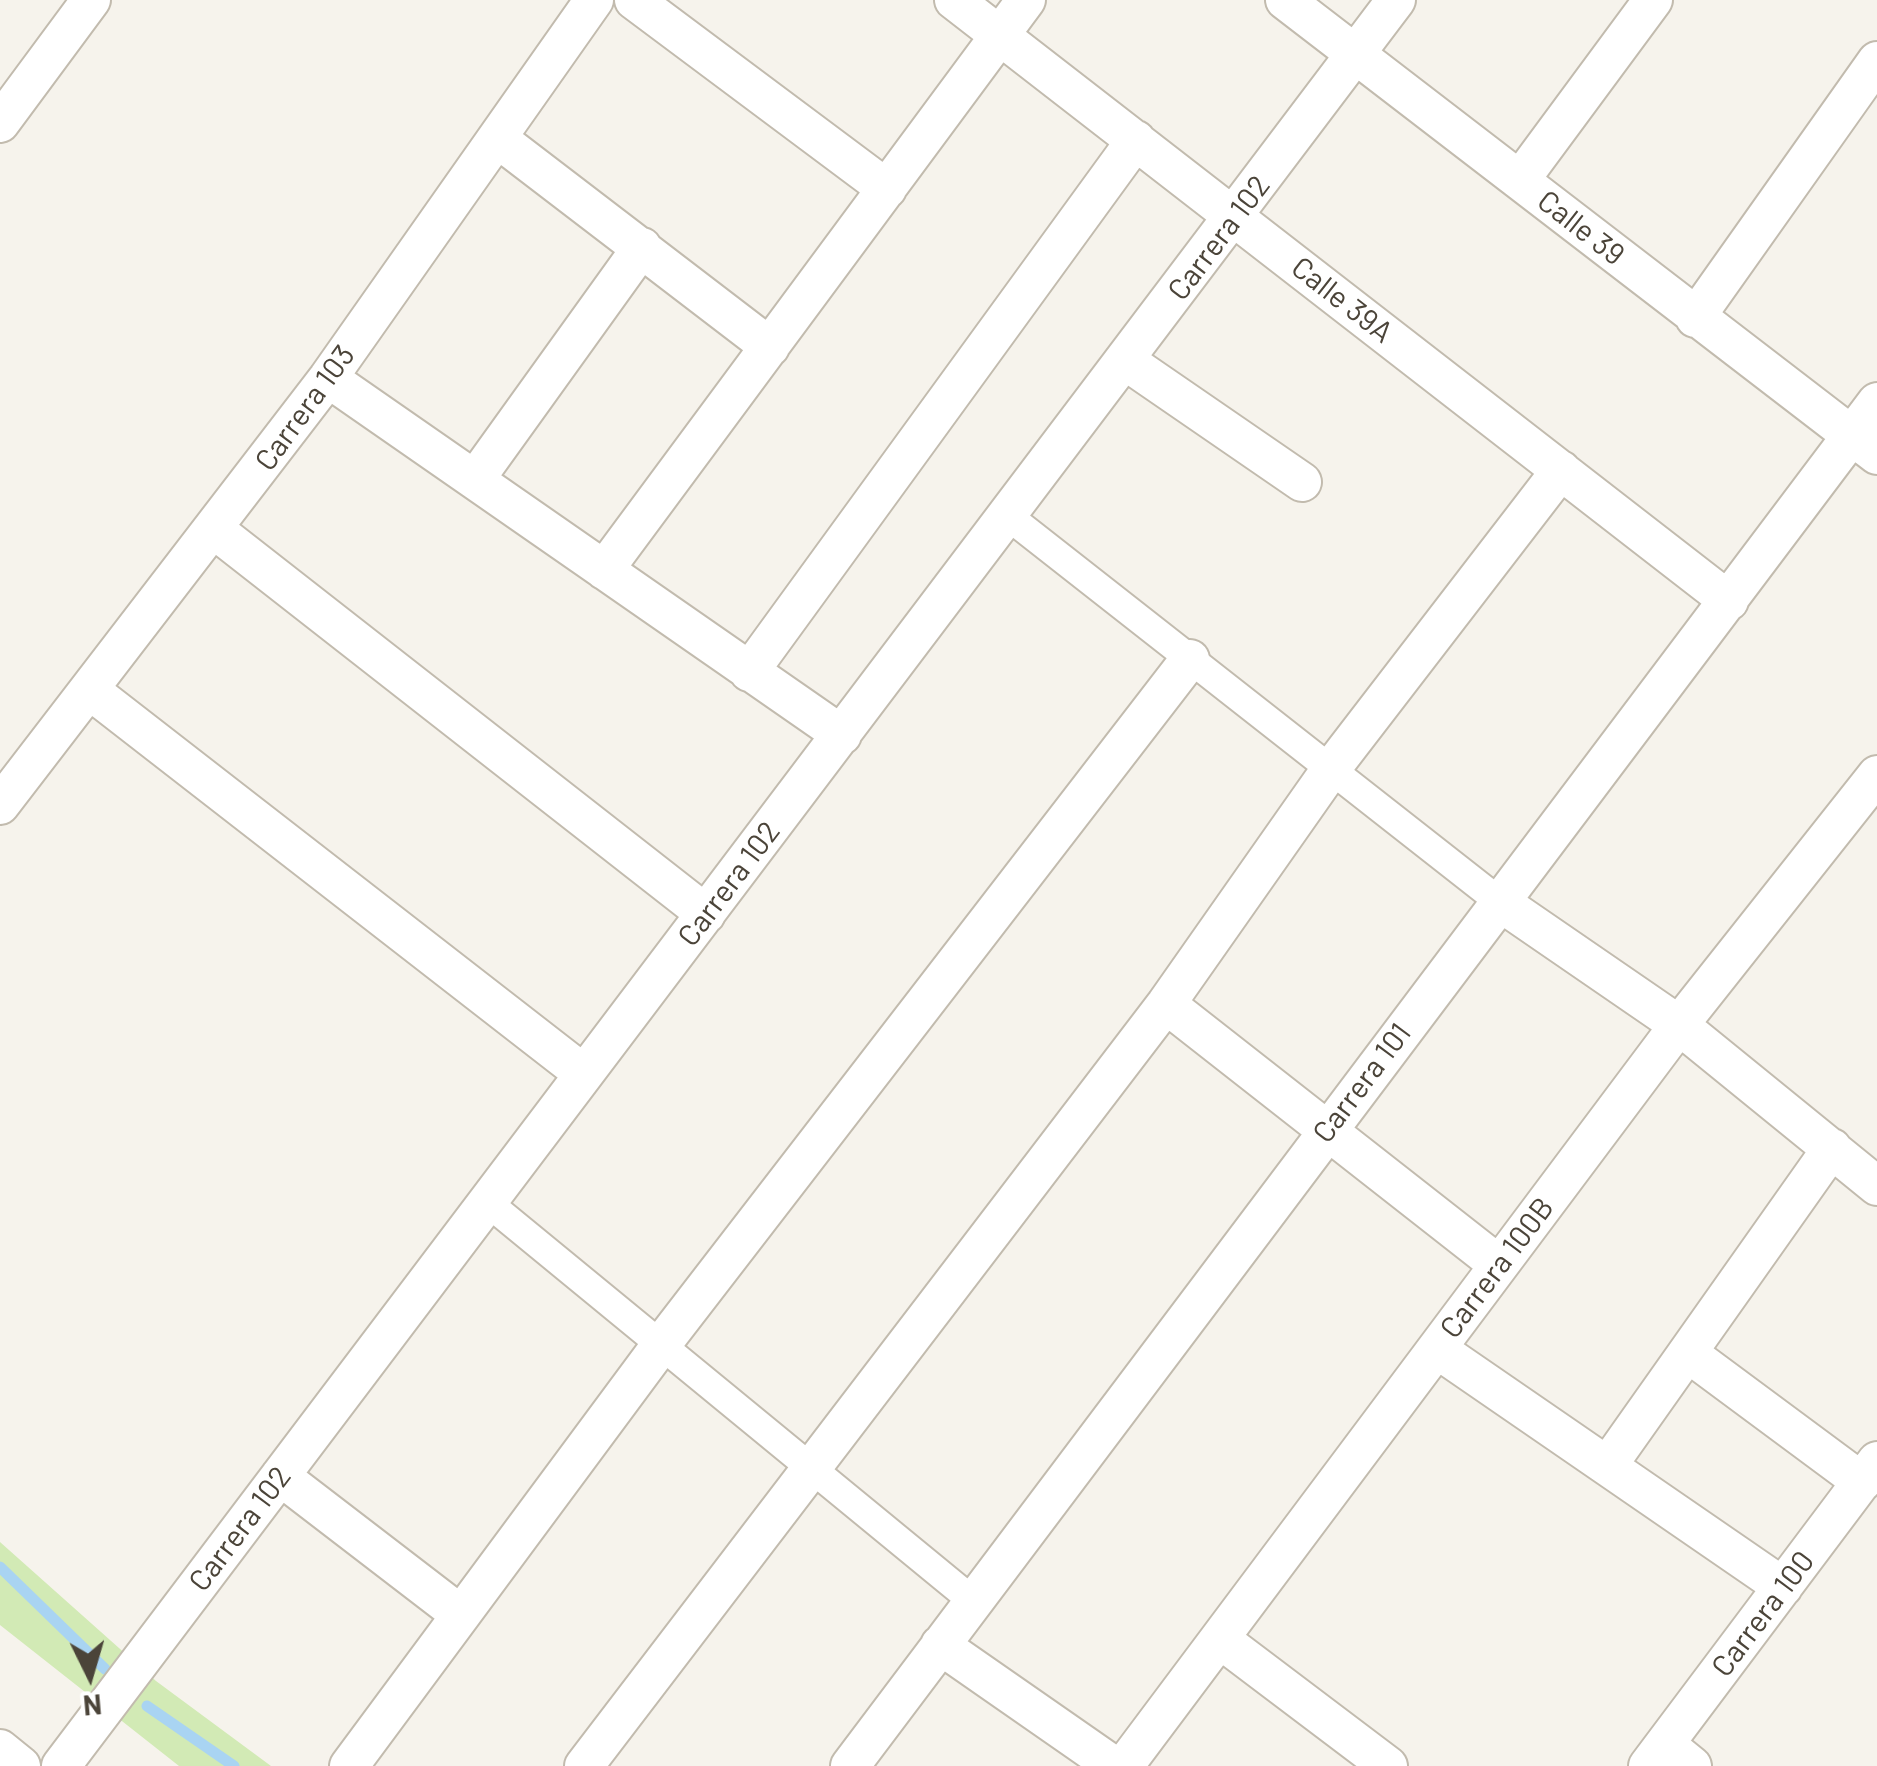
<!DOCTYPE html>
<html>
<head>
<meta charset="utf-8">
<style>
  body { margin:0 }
  #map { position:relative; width:1877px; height:1766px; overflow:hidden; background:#f6f3ec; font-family:Barlow,sans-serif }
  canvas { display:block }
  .north { position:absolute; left:40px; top:1626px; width:100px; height:100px; -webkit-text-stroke:8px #fff; paint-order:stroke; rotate:175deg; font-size:28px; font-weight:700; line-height:40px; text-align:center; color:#4b4439 }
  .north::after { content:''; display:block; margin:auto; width:35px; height:45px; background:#4b4439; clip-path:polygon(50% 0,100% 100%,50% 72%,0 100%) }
</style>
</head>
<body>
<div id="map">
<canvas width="1877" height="1766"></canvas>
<div class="north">N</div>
</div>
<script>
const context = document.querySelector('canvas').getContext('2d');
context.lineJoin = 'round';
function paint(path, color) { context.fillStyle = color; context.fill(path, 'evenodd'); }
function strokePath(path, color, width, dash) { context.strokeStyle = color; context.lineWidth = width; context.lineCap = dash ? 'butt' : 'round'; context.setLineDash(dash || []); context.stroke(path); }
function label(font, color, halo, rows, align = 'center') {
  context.font = font + ' Barlow,sans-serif'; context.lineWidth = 8; context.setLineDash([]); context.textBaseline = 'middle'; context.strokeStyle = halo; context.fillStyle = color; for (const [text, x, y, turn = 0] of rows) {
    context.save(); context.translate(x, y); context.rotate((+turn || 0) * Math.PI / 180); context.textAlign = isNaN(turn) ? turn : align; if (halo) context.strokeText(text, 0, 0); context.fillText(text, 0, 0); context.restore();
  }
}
const green = new Path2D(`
  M0 1542 156 1681 271 1766H179L0 1625Z`);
const stream = new Path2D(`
  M0 1567 105 1669
  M147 1706 234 1766`);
const pedestrian = new Path2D(`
  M1008 516 1500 902
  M487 1202 973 1601`);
const minor = new Path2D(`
  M634 0 887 189
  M954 0 1729 601
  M1285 0 1877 455
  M0 123 91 0
  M497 138 770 347
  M1520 180 1653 0
  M1695 318 1877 61
  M1126 361 1302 482
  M328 378 842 735
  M476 478 642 247
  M215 530 706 914
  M604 570 1026 0
  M749 672 1136 140
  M91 691 584 1074
  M0 805 328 378 594 0
  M1500 902 1679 1025 1877 1186
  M1166 1004 1499 1265
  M1437 1349 1783 1587
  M1688 1353 1862 1482
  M1608 1465 1832 1148
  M280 1476 461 1615
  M1220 1639 1388 1766
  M940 1645 1114 1766
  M1665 1744 1692 1766
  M0 1749 21 1766
  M61 1766 1396 0
  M349 1766 661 1345 1190 659
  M584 1766 1166 1004 1331 769 1561 470
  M850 1766 1877 402
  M1124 1766 1679 1025 1877 775
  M1648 1766 1877 1461`);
const streetNames = [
  ["Calle 39",1581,228,38],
  ["Carrera 102",1219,238,-53],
  ["Calle 39A",1342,300,38],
  ["Carrera 103",305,408,-54],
  ["Carrera 102",729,884,-53],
  ["Carrera 101",1362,1083,-53],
  ["Carrera 100B",1497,1268,-53],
  ["Carrera 102",240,1529,-53],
  ["Carrera 100",1763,1614,-53]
];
paint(green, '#d2eab5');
strokePath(stream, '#a9d4f2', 11);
strokePath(pedestrian, '#c2bbae', 32);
strokePath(minor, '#c2bbae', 42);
strokePath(pedestrian, '#fff', 28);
strokePath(minor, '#fff', 38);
label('30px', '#4b4439', '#fff', streetNames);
</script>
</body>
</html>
